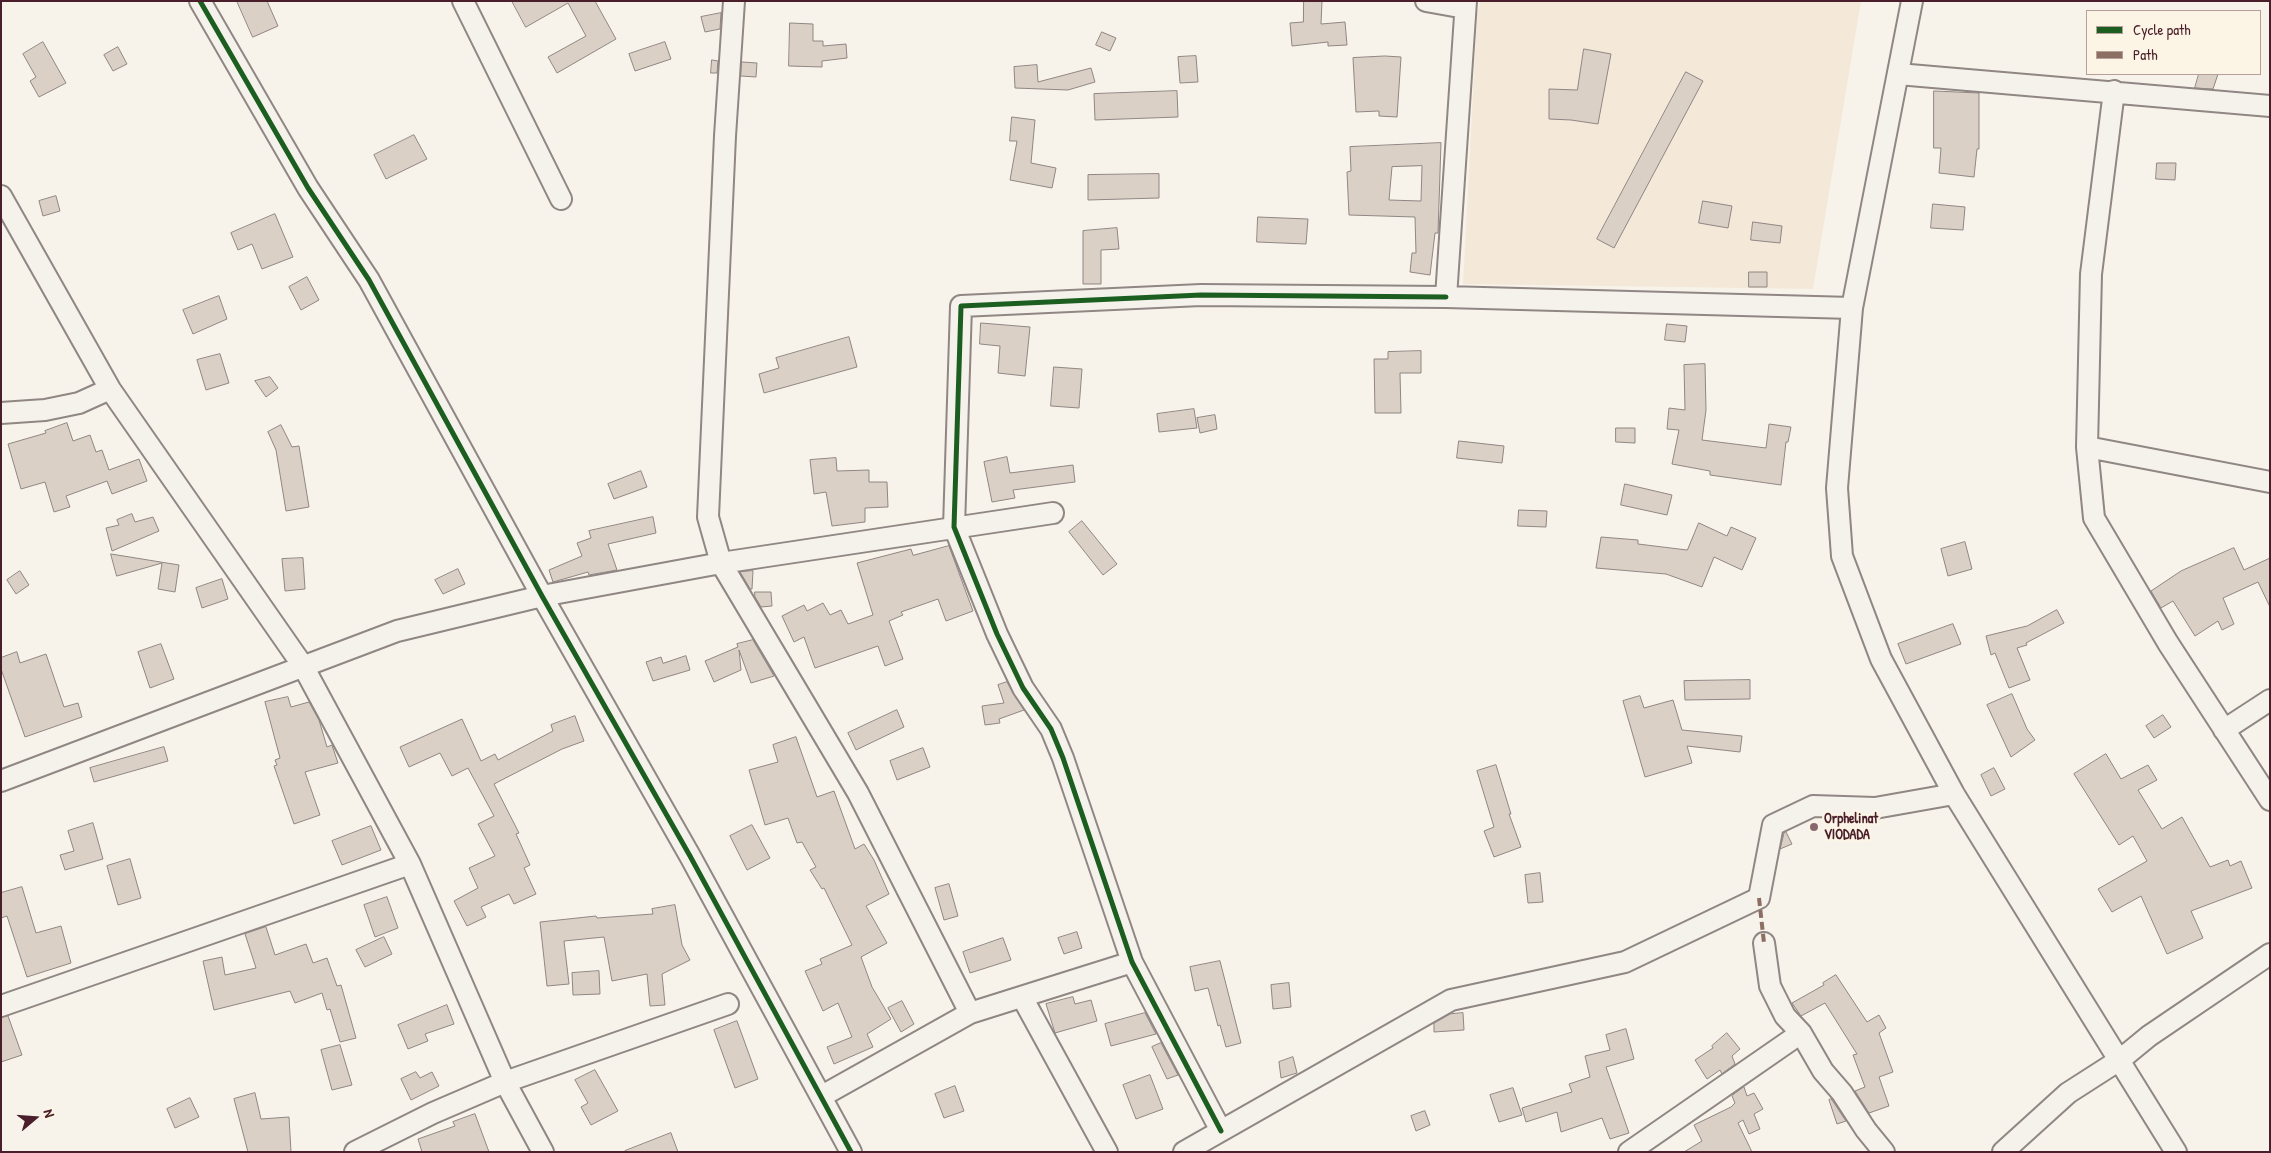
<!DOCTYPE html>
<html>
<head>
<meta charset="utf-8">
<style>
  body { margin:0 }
  #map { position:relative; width:2271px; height:1153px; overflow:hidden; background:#f7f3ea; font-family:"Patrick Hand",sans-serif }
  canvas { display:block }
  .frame { position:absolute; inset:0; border:2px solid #4a1f2b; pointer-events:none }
  .legend { position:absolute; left:2086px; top:10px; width:175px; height:65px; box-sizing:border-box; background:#fcf5e5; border:1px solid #b59f9b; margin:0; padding:6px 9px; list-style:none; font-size:15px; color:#4a1f2b }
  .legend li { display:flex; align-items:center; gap:10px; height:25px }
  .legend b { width:25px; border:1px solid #b59f9b }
  .north { position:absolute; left:10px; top:1093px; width:50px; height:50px; -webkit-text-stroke:4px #fcf5e5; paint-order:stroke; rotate:72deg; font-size:14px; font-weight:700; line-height:20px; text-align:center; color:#4a1f2b }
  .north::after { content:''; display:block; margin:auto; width:18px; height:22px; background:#4a1f2b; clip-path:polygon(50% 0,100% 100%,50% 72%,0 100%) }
</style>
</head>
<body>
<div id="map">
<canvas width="2271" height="1153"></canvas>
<div class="frame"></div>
<ul class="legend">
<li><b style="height:6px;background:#1b5e20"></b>Cycle path</li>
<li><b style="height:6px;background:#8d6e63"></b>Path</li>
</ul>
<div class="north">N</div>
</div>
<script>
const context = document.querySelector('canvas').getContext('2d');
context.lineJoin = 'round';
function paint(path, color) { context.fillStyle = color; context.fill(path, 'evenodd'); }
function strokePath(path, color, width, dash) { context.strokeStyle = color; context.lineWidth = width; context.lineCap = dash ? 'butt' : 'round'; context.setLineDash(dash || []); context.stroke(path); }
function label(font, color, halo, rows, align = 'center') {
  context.font = font + ' "Patrick Hand",sans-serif'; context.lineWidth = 4.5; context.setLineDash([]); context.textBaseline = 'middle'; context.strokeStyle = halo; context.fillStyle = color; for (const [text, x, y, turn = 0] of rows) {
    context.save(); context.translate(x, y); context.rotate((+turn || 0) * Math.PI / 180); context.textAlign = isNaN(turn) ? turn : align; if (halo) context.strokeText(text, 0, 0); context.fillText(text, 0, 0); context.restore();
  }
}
const built = new Path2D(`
  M1480 1H1861L1813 289 1463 284 1477 16Z`);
const building = new Path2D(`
  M237 1H267L278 26 253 37Z
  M512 1H595L616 39 557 73 548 57 586 36 568 3 526 27Z
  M1304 1H1322L1321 24 1345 22 1347 45 1328 46V42L1292 46 1290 23 1303 22Z
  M721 13 720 29 705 32 701 17Z
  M790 23 813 24V41H823V46L846 44 847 58 822 61V67L789 66Z
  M1102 32 1116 38 1110 51 1096 45Z
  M43 42 66 83 39 97 30 81 36 77 23 54Z
  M665 42 671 59 635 71 629 54Z
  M118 47 127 64 113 71 104 55Z
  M1584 49 1611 54 1598 124 1571 120 1549 119V89L1577 90Z
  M1196 56 1198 82 1180 83 1178 57Z
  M1385 56 1401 57 1397 117 1379 116V111L1356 112 1353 58Z
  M712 60 718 61 717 73H711Z
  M742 62 757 63 756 77 741 76Z
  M1037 65 1038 82 1091 68 1095 82 1068 90 1015 88 1014 67Z
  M1686 72 1703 81 1614 248 1597 239Z
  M2199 74H2218L2213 89 2195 88Z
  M1177 91 1178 117 1095 120 1094 94Z
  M1934 91 1979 93V149H1977L1974 177 1939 173 1941 148H1934Z
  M1012 117 1035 120 1031 163 1056 168 1052 188 1010 180 1017 141H1010Z
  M414 135 427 159 386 179 374 155Z
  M1441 143 1438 233H1435L1430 275 1410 272 1412 253H1416L1415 217 1349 215 1347 172 1351 171 1350 147ZM1422 166 1421 201 1389 200 1392 167Z
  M2157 163H2176L2175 180 2156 179Z
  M1159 174V198L1088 200V175Z
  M56 196 60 211 43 216 39 201Z
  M1703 201 1732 206 1728 228 1699 223Z
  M1933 204 1965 207 1963 230 1931 228Z
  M275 214 293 257 262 269 252 244 238 250 231 233Z
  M1258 217 1308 219 1306 244 1257 242Z
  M1753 222 1782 226 1780 243 1751 240Z
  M1117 228 1119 249 1101 250V284H1083V231Z
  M1749 272H1767V287H1749Z
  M307 277 319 300 301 310 289 287Z
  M219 296 227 319 193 334 183 310Z
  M981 323 1030 327 1025 376 998 373 1000 346 980 344Z
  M1667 324 1687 326 1685 342 1665 340Z
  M849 337 857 367 764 393 759 374 779 368 776 358Z
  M1421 351V373H1400L1401 413H1375L1374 359H1388V352Z
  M220 354 229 383 206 390 197 360Z
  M1705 364 1706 410 1702 440 1766 448 1769 424 1791 427 1788 442H1786L1781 485 1710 475V471L1672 464 1679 430 1667 429 1669 408 1685 410 1684 365Z
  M1054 367 1082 369 1079 408 1051 406Z
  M270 377 278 388 266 397 255 381Z
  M1194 409 1197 428 1159 432 1157 414Z
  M1215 415 1217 429 1200 433 1197 418Z
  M67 423 73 441 90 435 96 452 102 450 109 470 139 459 147 481 112 494 107 481 66 496 70 507 54 512 45 482 21 489 8 444 46 433 45 431Z
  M281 425 292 447 299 446 309 507 286 511 276 450 268 432Z
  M1616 428H1635V443L1616 442Z
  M1459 441 1504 446 1502 463 1457 458Z
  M1007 457 1010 473 1073 465 1075 482 1013 490 1015 498 992 502 984 462Z
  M836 458 837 471 869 470V482H887L888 507 865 508V522L832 526 826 492 814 494 810 460Z
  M641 471 647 487 614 499 608 484Z
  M1625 484 1672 495 1667 515 1621 505Z
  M1519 510 1547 511 1546 527 1518 526Z
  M132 514 135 522 153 517 159 531 112 551 106 528 119 525 117 520Z
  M653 517 656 533 608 544 617 570 589 575 588 572 553 582 549 570 582 556 577 543 591 538 589 531Z
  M1082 521 1117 564 1103 575 1069 532Z
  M1699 523 1727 536 1731 527 1756 538 1742 570 1714 557 1702 587 1666 574 1596 568 1601 537 1638 540V544L1687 550Z
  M1965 542 1972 569 1948 576 1941 549Z
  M949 546 973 611 946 621 938 599 901 612 903 615 889 621 903 659 885 666 878 646 815 668 804 637 794 642 782 616 804 605 807 611 823 603 830 615 841 610 848 624 873 615 857 563 911 549 913 555Z
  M2234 548 2244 570 2270 558V607L2258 582 2223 598 2234 624 2222 630 2218 621 2195 636 2173 601 2161 608 2151 591 2181 571Z
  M111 554 179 565 175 592 158 589 162 563 117 576Z
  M303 558 305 589 285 591 282 559Z
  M458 569 465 584 443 594 435 580Z
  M20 571 29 585 16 594 7 580Z
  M753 571 752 589H750L740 572Z
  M222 579 228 599 202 608 196 588Z
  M755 592H771L772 606 761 607 755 597Z
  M2057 610 2064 623 2026 643 2027 645 2017 648 2030 680 2009 688 1995 653 1991 655 1986 636 2027 626Z
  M1953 624 1961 644 1906 664 1898 644Z
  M753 640 774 676 751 683 739 650 741 670 714 682 705 661 738 647 737 644Z
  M161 644 174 679 150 688 138 652Z
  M17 652 20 663 46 654 64 707 78 703 82 717 25 737 1 669V658Z
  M686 656 690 670 653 681 646 662 661 657 663 663Z
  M1750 680V699L1685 700 1684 681Z
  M1007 682 1024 710 999 719 1000 723 985 725 982 706 1004 703 998 685Z
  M2012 694 2027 729 2035 740 2011 757 1987 705Z
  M1640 696 1644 708 1673 700 1682 730 1742 736 1740 752 1687 746 1692 763 1645 777 1623 701Z
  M288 697 291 707 309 702 319 720 327 747 332 745 338 763 305 772 320 815 294 824 274 766 277 765 275 760 280 758 265 702Z
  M897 710 904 727 856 750 848 733Z
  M2163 715 2171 727 2154 738 2146 726Z
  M575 716 584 741 562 749 494 784 519 833 516 834 530 865 524 868 536 894 514 904 509 894 481 907 486 917 467 926 454 901 478 888 469 868 495 856 478 824 494 816 468 768 452 776 440 753 409 767 400 747 462 719 481 761 495 754 498 760 553 731 551 725Z
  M796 737 817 797 834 791 855 849 864 844 874 860 889 894 866 906 887 943 861 957 872 987 891 1019 867 1034 873 1047 834 1064 827 1047 852 1037 838 1003 823 1011 805 971 822 964 820 959 852 945 824 888 822 889 810 870 816 867 802 842 797 843 788 818 765 825 749 770 778 762 773 745Z
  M164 747 168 761 94 782 90 768Z
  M923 748 930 767 897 780 890 761Z
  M2106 754 2121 779 2148 765 2157 780 2138 790 2162 829 2182 817 2210 867 2228 860 2230 866 2241 861 2252 888 2191 911 2203 938 2167 954 2141 896 2112 912 2098 889 2147 861 2133 836 2119 845 2074 774Z
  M1496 765 1511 814H1509L1521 847 1494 857 1484 831 1494 827 1477 771Z
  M1994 768 2005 789 1991 796 1981 775Z
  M93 823 103 859 65 870 60 855 74 851 68 831Z
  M752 825 770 858 747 870 730 836Z
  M371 826 381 850 342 865 332 841Z
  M1786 832 1792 844 1780 849 1784 833Z
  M130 859 141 898 118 905 107 866Z
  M1540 873 1543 902 1528 903 1525 875Z
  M949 884 958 916 944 920 935 888Z
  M22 887 36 933 61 926 71 963 27 977 7 916 1 918V893Z
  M387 897 398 928 375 937 364 905Z
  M675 905 682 945 690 960 662 974 665 1005 650 1006 647 974 612 981 604 937 564 941 569 984 547 986 540 922 596 916 597 918 653 914 652 909Z
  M266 927 275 955 306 944 313 963 327 958 337 986 341 985 356 1038 340 1042 330 1009 327 1010 322 993 295 1003 290 991 214 1010 203 961 222 957 225 975 256 968 245 934Z
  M1077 932 1082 948 1064 954 1058 938Z
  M384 937 392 954 365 967 356 950Z
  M1003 938 1011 960 970 973 963 952Z
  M1220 961 1241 1043 1226 1047 1220 1025 1218 1026 1208 988 1195 991 1190 967Z
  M599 971 600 994 573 995 572 973Z
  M1836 975 1867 1022 1879 1015 1886 1028 1879 1033 1893 1072 1879 1077 1889 1106 1869 1113 1855 1091 1865 1087 1853 1055 1857 1054 1825 1003 1801 1016 1792 1003 1824 985 1823 983Z
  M1289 983 1291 1007 1273 1009 1271 985Z
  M1073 997 1075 1004 1091 1000 1097 1021 1055 1033 1046 1004Z
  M902 1001 914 1024 901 1032 888 1008Z
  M447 1005 454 1024 425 1034 428 1041 408 1049 398 1025Z
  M1145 1013 1156 1034 1111 1046 1105 1024Z
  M1463 1013 1464 1030 1434 1032V1023L1450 1014Z
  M8 1016 22 1055 1 1062V1018Z
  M737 1021 758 1079 735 1088 714 1030Z
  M1626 1029 1634 1059 1606 1067 1629 1133 1610 1139 1602 1118 1561 1132 1557 1112 1526 1122 1522 1108 1572 1092 1569 1084 1590 1077 1585 1056 1610 1050 1606 1035Z
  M1727 1033 1740 1049 1732 1056 1735 1064 1722 1074 1720 1070 1707 1079 1695 1060 1713 1048 1712 1046Z
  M1161 1043 1178 1075 1167 1079 1152 1047Z
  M340 1045 352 1085 332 1090 321 1050Z
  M1293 1057 1297 1073 1281 1078 1279 1062Z
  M595 1070 618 1111 591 1125 581 1107 588 1103 575 1080Z
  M416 1072 420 1078 432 1072 439 1086 411 1100 401 1079Z
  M1150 1075 1163 1109 1136 1119 1123 1085Z
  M955 1086 964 1111 944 1118 935 1094Z
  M1744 1087 1747 1096 1754 1093 1763 1109 1754 1114 1760 1129 1749 1134 1743 1120 1738 1123 1752 1152H1684L1702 1141 1694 1125 1731 1107 1735 1103 1732 1096Z
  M1513 1088 1522 1115 1499 1122 1490 1095Z
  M255 1093 261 1119 289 1117 291 1152H248L234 1099Z
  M190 1098 199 1117 175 1128 167 1109Z
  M1831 1099 1832 1100 1846 1121 1837 1124 1829 1100Z
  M1425 1111 1430 1125 1416 1131 1411 1116Z
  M475 1114 489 1152H422L418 1139 455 1126 453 1122Z
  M671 1133 678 1152H625V1151Z`);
const street = new Path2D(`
  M200 1 308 188 369 280 542 596 690 856 851 1152
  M463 1 561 199
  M734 1 725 136 708 517 721 563 858 793 970 1013
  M1426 1 1465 8
  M1466 1 1446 297 1852 308
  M1912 1 1852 308 1837 488 1842 556 1881 659 1954 794 2176 1152
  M1898 74 2270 106
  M2114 91 2091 274 2087 447 2094 518 2168 643 2270 800
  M1 196 110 389 303 666 410 864 505 1082 543 1152
  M1 413 45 410 79 403 110 389
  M2087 447 2270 482
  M2224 730 2270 700
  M1 781 397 631 542 596 721 563 1053 513
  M1764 943 1770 986 1785 1016 1801 1033 1823 1071 1842 1093 1866 1130 1884 1152
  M1022 997 1107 1152
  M1 1006 410 864
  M822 1096 970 1013 1132 962
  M1221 1131 1132 962 1063 758 1051 729 1023 688 997 634 954 527 961 306 1201 295 1446 297
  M355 1152 433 1113 505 1082 728 1004
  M1184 1152 1451 1000 1625 962 1759 898 1773 825 1813 806 1875 808 1954 794
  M1629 1152 1801 1033
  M2003 1152 2068 1093 2121 1059 2149 1036 2270 954`);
const quiet = new Path2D(`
  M1759 898 1764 943`);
const cycleway = new Path2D(`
  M200 1 308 188 369 280 542 596 690 856 851 1152
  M1221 1131 1132 962 1063 758 1051 729 1023 688 997 634 954 527 961 306 1201 295 1446 297`);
const markers = [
  [1814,827,5,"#87696e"]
];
const poiNames = [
  ["Orphelinat",1824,819],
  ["VIODADA",1824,835]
];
paint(built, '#f4e9d9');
paint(building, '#dad0c5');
strokePath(building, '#908684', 1);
strokePath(street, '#908684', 24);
strokePath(street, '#f5f2ec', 20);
strokePath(quiet, '#8d6e63', 4, [8, 4]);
strokePath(cycleway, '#1b5e20', 5);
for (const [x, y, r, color] of markers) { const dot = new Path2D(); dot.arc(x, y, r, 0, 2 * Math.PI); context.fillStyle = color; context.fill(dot); strokePath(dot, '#fcf5e5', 2); }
label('bold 14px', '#4a1f2b', '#fcf5e5', poiNames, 'left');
</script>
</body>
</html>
